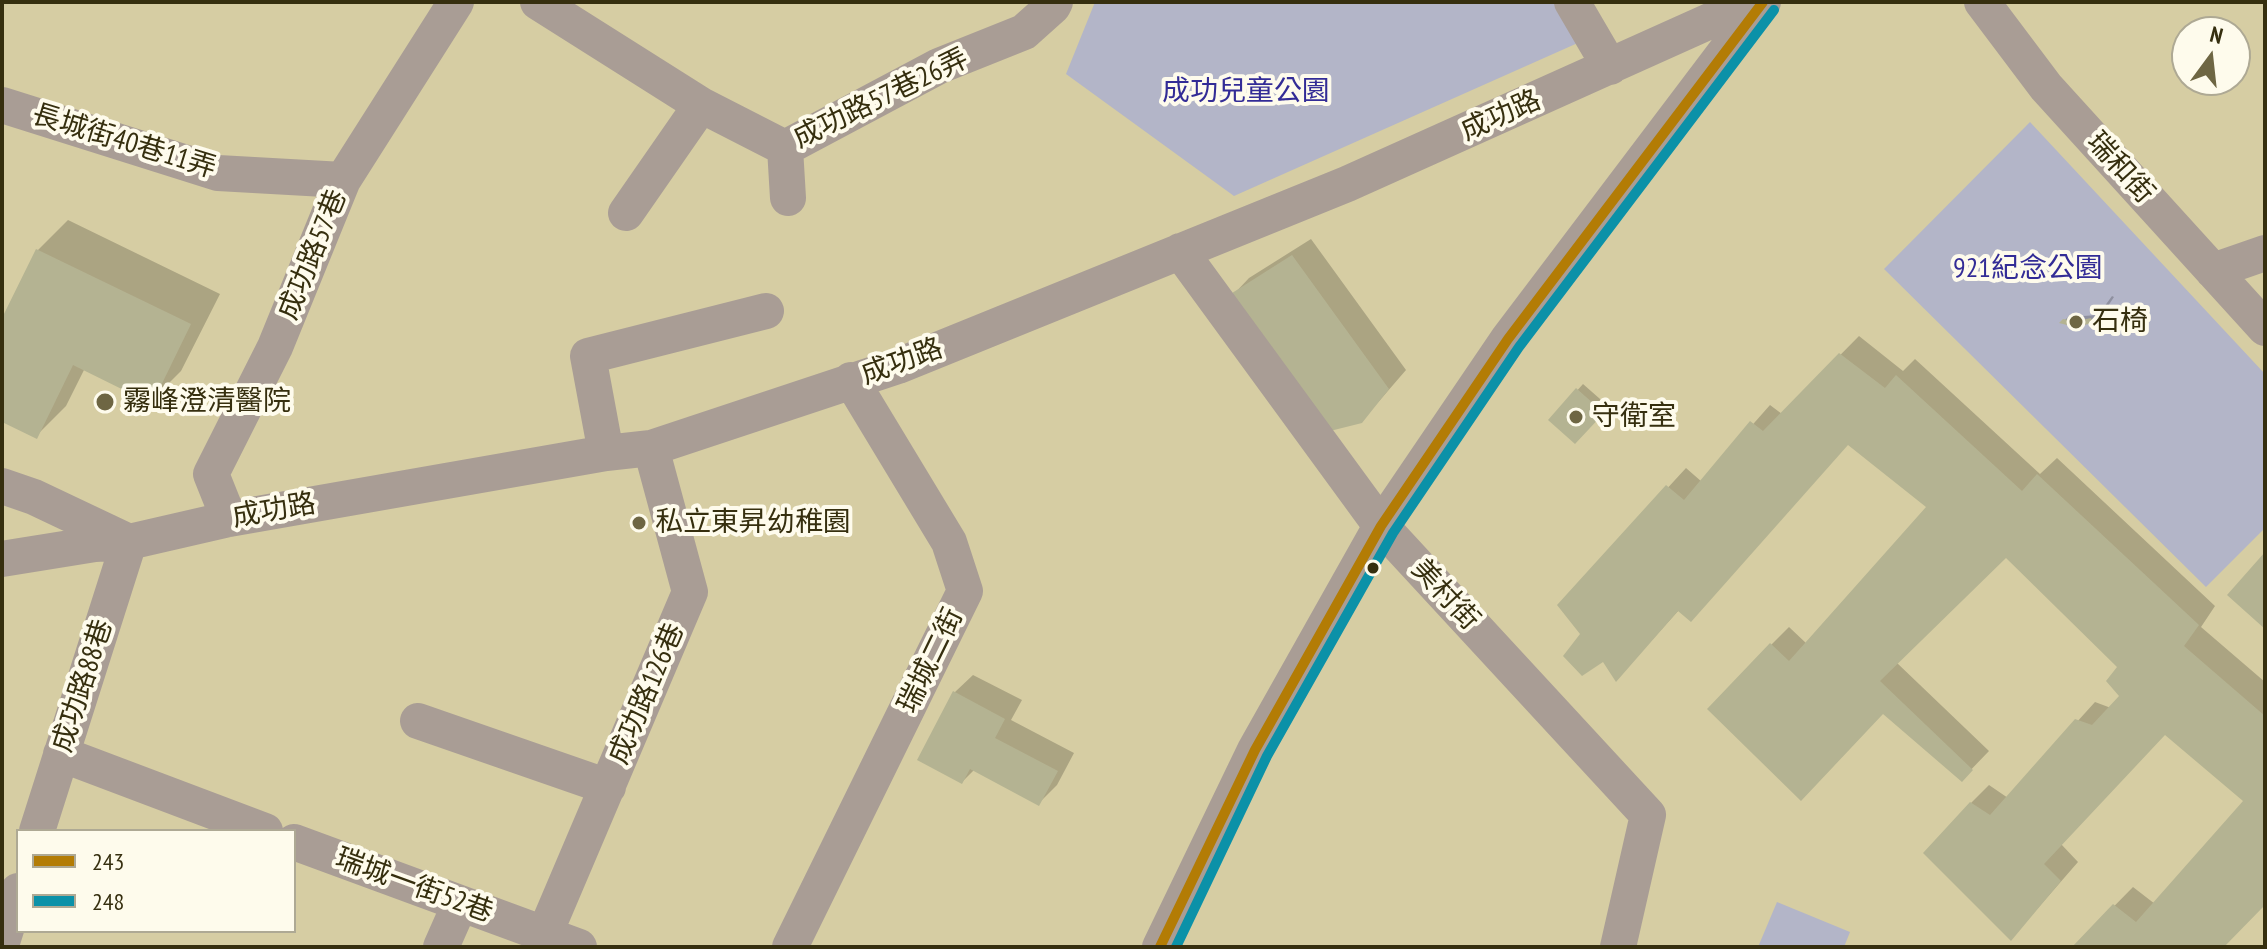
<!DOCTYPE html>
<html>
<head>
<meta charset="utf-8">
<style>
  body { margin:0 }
  #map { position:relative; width:2267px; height:949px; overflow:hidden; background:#d6cda3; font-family:"PT Sans Narrow",sans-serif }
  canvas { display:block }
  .frame { position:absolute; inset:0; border:4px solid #362f0f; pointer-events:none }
  .legend { position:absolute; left:16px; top:829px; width:280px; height:104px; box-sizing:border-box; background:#fefbec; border:2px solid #aea994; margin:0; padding:10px 14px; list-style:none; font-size:24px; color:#362f0f }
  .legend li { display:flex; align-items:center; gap:16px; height:40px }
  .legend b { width:40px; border:2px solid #aea994 }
  .north { position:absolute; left:2171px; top:16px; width:80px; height:80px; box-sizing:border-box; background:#fefbec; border:2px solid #aea994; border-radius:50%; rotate:15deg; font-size:22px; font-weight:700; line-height:32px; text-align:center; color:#362f0f }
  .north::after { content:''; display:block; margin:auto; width:28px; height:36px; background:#6e6643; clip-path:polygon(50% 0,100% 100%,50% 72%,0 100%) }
</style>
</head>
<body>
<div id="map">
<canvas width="2267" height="949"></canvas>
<div class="frame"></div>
<ul class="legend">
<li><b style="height:10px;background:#b37c05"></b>243</li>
<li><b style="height:10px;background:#0b91a8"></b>248</li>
</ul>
<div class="north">N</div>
</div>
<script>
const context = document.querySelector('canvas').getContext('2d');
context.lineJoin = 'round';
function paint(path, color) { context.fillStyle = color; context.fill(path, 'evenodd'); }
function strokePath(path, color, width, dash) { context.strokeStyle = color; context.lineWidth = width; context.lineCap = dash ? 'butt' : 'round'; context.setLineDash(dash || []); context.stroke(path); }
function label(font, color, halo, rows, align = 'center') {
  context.font = font + ' "PT Sans Narrow","Noto Sans TC",sans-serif'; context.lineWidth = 8; context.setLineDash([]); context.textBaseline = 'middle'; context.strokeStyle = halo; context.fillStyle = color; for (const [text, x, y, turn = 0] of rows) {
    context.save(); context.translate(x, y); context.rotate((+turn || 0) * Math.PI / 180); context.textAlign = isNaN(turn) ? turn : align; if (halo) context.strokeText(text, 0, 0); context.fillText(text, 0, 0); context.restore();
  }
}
const green = new Path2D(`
  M1095 2H1562L1580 42 1234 196 1066 74Z
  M2030 122 2265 374V528L2206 587 1884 269Z
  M1777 902 1850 932 1844 947H1758Z`);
const shadow = new Path2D(`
  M68 220 220 294 181 371 151 401 85 368 66 406 36 436 2 419V323L38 250Z
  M1311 239 1406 370 1361 422 1232 296 1249 278Z
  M2112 296 2114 297 2106 309 2099 314Z
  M2071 314 2083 316 2098 315 2092 321 2063 322Z
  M1859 336 1903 371 1915 359 2040 474 2057 458 2215 606 2201 627 2265 682V903L2222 947H2074L2133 887 2155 904 2246 801 2165 733 2061 844 2078 862 2011 939 1971 803 1989 785 2008 798 2095 702 2111 708 2122 697 2120 667 2006 555 1896 662 1989 751 1962 779 1883 712 1818 780 1771 645 1789 627 1807 644 1929 506 1849 443 1679 610 1617 679 1560 605 1686 468 1702 482 1770 405 1782 414Z
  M1583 384 1608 406 1575 442 1551 420Z
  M973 675 1022 700 1011 720 1074 753 1057 785 1039 803 975 769 962 782 955 692Z`);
const building = new Path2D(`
  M36 249 191 324 152 404 73 365 37 439 2 422V318Z
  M1292 255 1389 389 1362 423 1330 431 1229 295Z
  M2091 318 2093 323 2075 327 2059 323 2063 319 2076 321Z
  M1839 353 1885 388 1896 375 2022 491 2037 474 2199 625 2184 646 2265 716V905L2224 947H2072L2113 904 2136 922 2243 801 2165 735 2044 864 2061 881 2011 941 1923 853 1970 802 1990 815 2075 719 2092 725 2119 696 2106 681 2117 667 2006 558 1880 681 1973 770 1962 782 1883 714 1801 801 1707 709 1770 643 1789 661 1926 507 1848 445 1691 622 1678 611 1616 682 1603 662 1582 676 1563 656 1580 634 1557 605 1666 485 1684 500 1750 421 1763 431Z
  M1576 388 1604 413 1575 444 1548 420Z
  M2265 552V629L2227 595Z
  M953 691 1005 719 995 738 1058 771 1039 806 970 769 962 784 917 760Z`);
const minor = new Path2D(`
  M538 2 701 105 626 213
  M1572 2 1610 67
  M1982 2 2046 87 2265 328
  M2 105 218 173 343 180
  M701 105 785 148 939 66 1024 32 1053 6 1055 2
  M785 148 788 198
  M1180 251 1381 526 1648 815 1618 947
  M2213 271 2265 253
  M606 453 588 356 766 311
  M2 486 34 497 129 542 37 831
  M229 519 211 474 275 347 343 180 456 2
  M2 559 95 544 129 542 229 519 606 453 651 448 898 366 1347 184 1752 2
  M418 721 608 787
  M61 754 265 831
  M294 842 579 947
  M545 933 690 592 651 448
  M2 942 18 891
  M441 947 460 904
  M790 947 965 591 949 542 851 380
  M1160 947 1255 750 1381 526 1508 339 1763 2`);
const bus1 = new Path2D(`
  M1160 947 1255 750 1381 526 1508 339 1763 2`);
const bus2 = new Path2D(`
  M1176 947 1267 756 1393 533 1519 347 1774 10`);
const markers = [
  [2076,322,8,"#6e6643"],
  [105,402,10,"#6e6643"],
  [1576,417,8,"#6e6643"],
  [639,523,8,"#6e6643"],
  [1373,568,7,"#362f0f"]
];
const parkNames = [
  ["成功兒童公園",1246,92],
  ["921紀念公園",2028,269]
];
const streetNames = [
  ["成功路57巷26弄",881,99,-26],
  ["成功路",1501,116,-24],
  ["長城街40巷11弄",124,142,17],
  ["瑞和街",2120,168,48],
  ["成功路57巷",313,255,-68],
  ["成功路",902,362,-20],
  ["成功路",274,511,-10],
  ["美村街",1445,595,47],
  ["瑞城二街",931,661,-64],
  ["成功路88巷",83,686,-72],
  ["成功路126巷",647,694,-67],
  ["瑞城一街52巷",414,886,20]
];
const poiNames = [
  ["石椅",2092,322],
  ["霧峰澄清醫院",123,402],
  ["守衛室",1592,417],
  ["私立東昇幼稚園",655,523]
];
paint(green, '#b3b5c8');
paint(shadow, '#0003');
paint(building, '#b4b392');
strokePath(minor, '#a99d95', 36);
strokePath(bus1, '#b37c05', 10);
strokePath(bus2, '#0b91a8', 10);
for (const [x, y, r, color] of markers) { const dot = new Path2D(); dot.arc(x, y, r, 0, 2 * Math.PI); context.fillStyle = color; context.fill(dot); strokePath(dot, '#fefbec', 3); }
label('28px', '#332c96', '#fefbec', parkNames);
label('28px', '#362f0f', '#fefbec', streetNames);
label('28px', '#362f0f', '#fefbec', poiNames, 'left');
</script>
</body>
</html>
